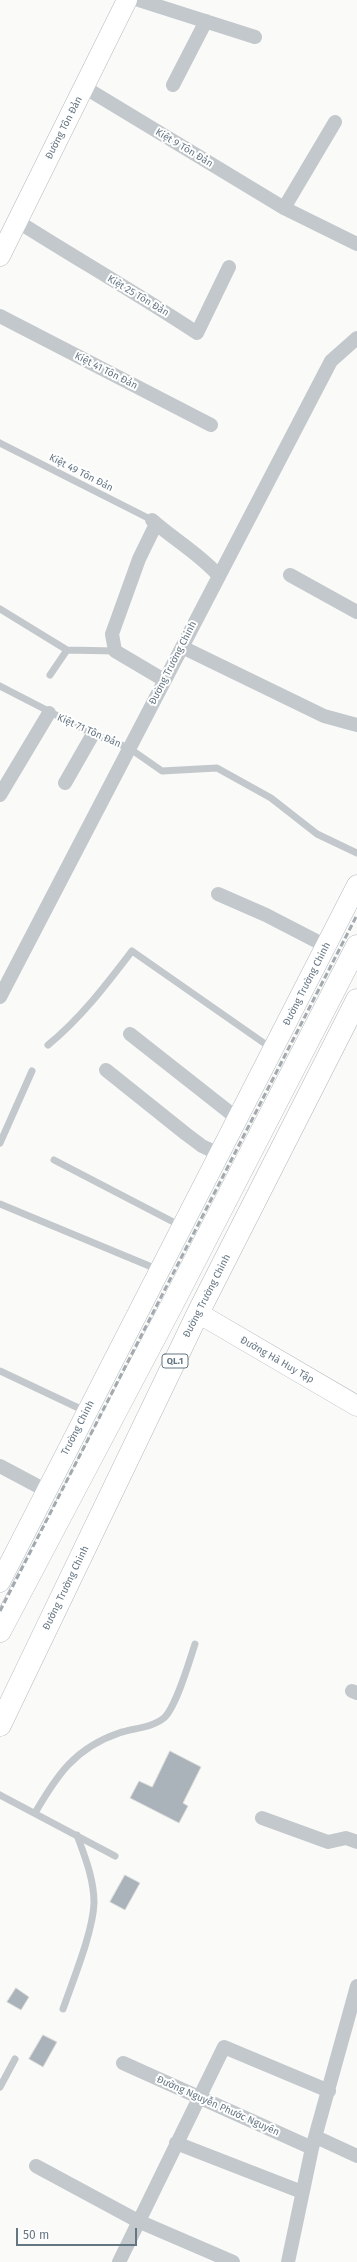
<!DOCTYPE html>
<html>
<head>
<meta charset="utf-8">
<style>
  body { margin:0 }
  #map { position:relative; width:357px; height:2262px; overflow:hidden; background:#fafaf8; font-family:"Fira Sans",sans-serif }
  canvas { display:block }
  .scale { position:absolute; left:16px; top:2228px; width:121px; height:18px; box-sizing:border-box; border:2px solid #657683; border-top:0; padding-left:5px; font-size:12px; line-height:14px; white-space:nowrap; color:#657683; -webkit-text-stroke:3px #fff; paint-order:stroke }
</style>
</head>
<body>
<div id="map">
<canvas width="357" height="2262"></canvas>
<div class="scale">50 m</div>
</div>
<script>
const context = document.querySelector('canvas').getContext('2d');
context.lineJoin = 'round';
function paint(path, color) { context.fillStyle = color; context.fill(path, 'evenodd'); }
function strokePath(path, color, width, dash) { context.strokeStyle = color; context.lineWidth = width; context.lineCap = dash ? 'butt' : 'round'; context.setLineDash(dash || []); context.stroke(path); }
function label(font, color, halo, rows, align = 'center') {
  context.font = font + ' "Fira Sans",sans-serif'; context.lineWidth = 4; context.setLineDash([]); context.textBaseline = 'middle'; context.strokeStyle = halo; context.fillStyle = color; for (const [text, x, y, turn = 0] of rows) {
    context.save(); context.translate(x, y); context.rotate((+turn || 0) * Math.PI / 180); context.textAlign = isNaN(turn) ? turn : align; if (halo) context.strokeText(text, 0, 0); context.fillText(text, 0, 0); context.restore();
  }
}
const building = new Path2D(`
  M170 1751 201 1767 183 1803 188 1806 179 1823 130 1798 139 1781 152 1787Z
  M125 1875 140 1883 125 1910 110 1902Z
  M16 1988 29 1997 21 2010 7 2002Z
  M43 2035 57 2042 43 2067 29 2059Z`);
const lane = new Path2D(`
  M0 443 152 520
  M0 609 67 650 115 651
  M50 675 67 650
  M0 686 93 734 129 748 162 771 217 768 271 798 317 834 357 853
  M48 1045C81 1018 106 985 132 951L271 1048
  M0 1143 32 1071
  M54 1160 181 1226
  M0 1204 159 1270
  M0 1371 87 1412
  M0 1795 115 1856
  M35 1813C57 1775 75 1748 119 1733 133 1728 153 1728 165 1717 177 1704 189 1662 195 1644
  M63 2009C73 1980 93 1932 94 1903 94 1879 85 1857 77 1835
  M0 2087 15 2059`);
const street = new Path2D(`
  M139 0 255 37
  M173 85 206 21
  M84 87 284 208 357 244
  M284 208 335 122
  M17 221C77 259 138 294 197 333L229 267
  M0 316 211 425
  M152 520C173 539 200 554 219 576
  M156 524 139 559 112 634 115 651 164 680
  M290 575 357 612
  M182 647 324 716 357 725
  M65 783 93 734
  M0 795 49 713
  M218 894 266 915 326 946
  M0 997 331 361 357 338
  M130 1034 238 1119
  M106 1070 186 1134 202 1146 219 1154
  M0 1466 47 1491
  M352 1691 357 1693
  M262 1818 328 1842 346 1838 357 1842
  M123 2063 312 2148
  M316 2137 357 2156
  M176 2143 302 2192
  M36 2166 138 2221 233 2262
  M119 2262 224 2047 329 2091
  M288 2262 312 2148 357 1986`);
const secondary = new Path2D(`
  M0 256 127 0
  M198 1313 357 1406
  M0 1582 357 885`);
const highway = new Path2D(`
  M0 1631 173 1303 357 946
  M0 1725 198 1313 357 1000`);
const rail = new Path2D(`
  M0 1611 357 915`);
const shields = [
  [175,1361,26]
];
const shieldNames = [
  ["QL.1",175,1361]
];
const streetNames = [
  ["Đường Tôn Đản",64,128,-63],
  ["Kiệt 9 Tôn Đản",184,148,31],
  ["Kiệt 25 Tôn Đản",138,296,31],
  ["Kiệt 41 Tôn Đản",106,371,27],
  ["Kiệt 49 Tôn Đản",81,473,27],
  ["Đường Trường Chinh",173,663,-63],
  ["Kiệt 71 Tôn Đản",89,731,24],
  ["Đường Trường Chinh",307,984,-63],
  ["Đường Trường Chinh",207,1296,-63],
  ["Đường Hà Huy Tập",277,1360,30],
  ["Trường Chinh",78,1428,-63],
  ["Đường Trường Chinh",66,1588,-64],
  ["Đường Nguyễn Phước Nguyên",218,2106,24]
];
paint(building, '#aab3b9');
strokePath(building, '#dcdcda', 1);
strokePath(secondary, '#b3babf', 21);
strokePath(highway, '#b4b9bd', 23);
strokePath(lane, '#c3c8cc', 7);
strokePath(street, '#c3c8cc', 14);
strokePath(secondary, '#fff', 20);
strokePath(highway, '#fff', 22);
strokePath(rail, '#a2aab0', 3, [6, 3]);
for (const [x, y, w] of shields) { const box = new Path2D(); box.roundRect(x - w / 2, y - 7, w, 14, 3); context.fillStyle = '#fff'; context.fill(box); strokePath(box, '#657683', 1); }
label('bold 9px', '#657683', null, shieldNames);
label('10px', '#657683', '#fff', streetNames);
</script>
</body>
</html>
